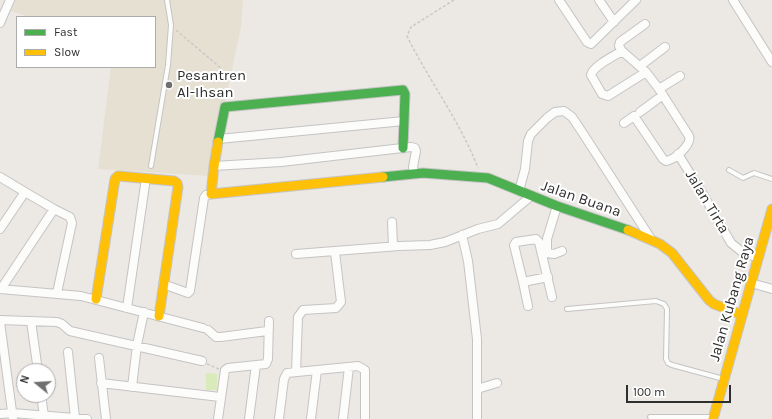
<!DOCTYPE html>
<html>
<head>
<meta charset="utf-8">
<style>
  body { margin:0 }
  #map { position:relative; width:772px; height:419px; overflow:hidden; background:#ece8e4; font-family:Karla,sans-serif }
  canvas { display:block }
  .legend { position:absolute; left:16px; top:16px; width:140px; height:52px; box-sizing:border-box; background:#fff; border:1px solid #ababab; margin:0; padding:5px 7px; list-style:none; font-size:12px; color:#2e2e2e }
  .legend li { display:flex; align-items:center; gap:8px; height:20px }
  .legend b { width:20px; border:1px solid #ababab }
  .north { position:absolute; left:16px; top:363px; width:40px; height:40px; box-sizing:border-box; background:#fff; border:1px solid #ababab; border-radius:50%; rotate:288deg; font-size:11px; font-weight:700; line-height:16px; text-align:center; color:#2e2e2e }
  .north::after { content:''; display:block; margin:auto; width:14px; height:18px; background:#706f6e; clip-path:polygon(50% 0,100% 100%,50% 72%,0 100%) }
  .scale { position:absolute; left:626px; top:385px; width:105px; height:18px; box-sizing:border-box; border:2px solid #2e2e2e; border-top:0; padding-left:5px; font-size:12px; line-height:14px; white-space:nowrap; color:#2e2e2e; -webkit-text-stroke:3px #fff; paint-order:stroke }
</style>
</head>
<body>
<div id="map">
<canvas width="772" height="419"></canvas>
<ul class="legend">
<li><b style="height:5px;background:#4caf50"></b>Fast</li>
<li><b style="height:5px;background:#ffc107"></b>Slow</li>
</ul>
<div class="north">N</div>
<div class="scale">100 m</div>
</div>
<script>
const context = document.querySelector('canvas').getContext('2d');
context.lineJoin = 'round';
function paint(path, color) { context.fillStyle = color; context.fill(path, 'evenodd'); }
function strokePath(path, color, width, dash) { context.strokeStyle = color; context.lineWidth = width; context.lineCap = dash ? 'butt' : 'round'; context.setLineDash(dash || []); context.stroke(path); }
function label(font, color, halo, rows, align = 'center') {
  context.font = font + ' Karla,sans-serif'; context.lineWidth = 4; context.setLineDash([]); context.textBaseline = 'middle'; context.strokeStyle = halo; context.fillStyle = color; for (const [text, x, y, turn = 0] of rows) {
    context.save(); context.translate(x, y); context.rotate((+turn || 0) * Math.PI / 180); context.textAlign = isNaN(turn) ? turn : align; if (halo) context.strokeText(text, 0, 0); context.fillText(text, 0, 0); context.restore();
  }
}
const education = new Path2D(`
  M14 0H243L241 27 209 176 98 169 111 67H155V17H30L11 11 15 2Z`);
const pitch = new Path2D(`
  M206 373 217 374V390H206Z`);
const path = new Path2D(`
  M454 0 411 27 407 36C429 81 460 121 478 168
  M176 30 222 69
  M207 364 219 369`);
const lane = new Path2D(`
  M151 166 168 65 171 25 167 0
  M729 170 743 178 754 173 772 179
  M567 309 656 301 664 304 667 309 666 359 668 363 672 365 720 378
  M650 417H709`);
const street = new Path2D(`
  M559 0 587 42 591 44 636 0
  M599 0 614 22
  M733 0 772 62
  M0 23 10 0
  M645 24 620 42 619 46 622 51C614 56 593 66 591 75L602 94 608 96 646 72
  M622 51 646 72 659 89 689 136C692 145 674 160 666 161L663 159 634 116 624 123
  M640 66 665 47
  M659 89 680 76
  M640 112 663 95
  M219 139 404 121
  M678 154 704 196 731 243 741 251 758 258
  M214 166 281 162 411 147 415 148 416 151 413 167 414 174
  M0 177 25 192 0 229
  M519 191 525 169 528 141 531 134 547 118 555 112 564 111 572 117 584 135 651 239
  M54 209 70 217 72 223 57 293
  M392 222 393 246
  M462 235 468 261 477 339V419
  M546 253 554 254 562 251
  M296 254 399 246 430 245 445 242 478 229 498 224 531 196
  M543 256 547 251V239L557 206
  M523 282 514 245 516 242 536 239 539 242 552 297
  M751 283 772 289
  M163 284 188 293 190 291 204 198 206 195 211 194
  M0 289 81 296 203 328
  M1 289 54 209 25 192
  M528 306 523 282 548 277
  M127 308 146 178
  M0 320 57 322 62 324 70 331 202 361
  M31 321 38 371
  M0 322 13 419
  M208 330 216 337H221L267 331
  M68 352 75 418
  M99 358 106 419
  M296 372 298 317 303 310 336 308 341 302 335 252
  M101 383 220 397
  M132 387 137 345 144 312
  M477 389 497 383
  M41 395 44 416
  M0 414 12 413 87 419
  M218 419 225 370 228 368 266 364 268 359 269 321
  M249 419 256 365
  M279 419 284 379 287 373 358 366 365 370V419
  M311 419 317 370
  M343 419 349 367`);
const fast = new Path2D(`
  M218 142 225 107 403 90 405 94 403 148
  M383 177 423 173 488 178 557 206 628 230`);
const slow = new Path2D(`
  M218 142 214 166 211 194 383 177
  M628 230 660 244 672 253 709 300 714 304 742 315
  M96 299 115 179 118 176 174 181 177 183 178 187 159 316
  M713 419 772 209`);
const markers = [
  [169,85,4,"#706f6e"]
];
const poiNames = [
  ["Pesantren",177,76],
  ["Al-Ihsan",177,93]
];
const streetNames = [
  ["Jalan Buana",581,199,19],
  ["Jalan Tirta",707,202,59],
  ["Jalan Kubang Raya",732,299,-74]
];
paint(education, '#e6e0d3');
paint(pitch, '#d9eabb');
strokePath(lane, '#c5c4c5', 6);
strokePath(street, '#c5c4c5', 10);
strokePath(fast, '#c5c4c5', 11);
strokePath(slow, '#c5c4c5', 11);
strokePath(path, '#c9c9c8', 1.5, [3, 2]);
strokePath(lane, '#fcfcfb', 4);
strokePath(street, '#fcfcfb', 8);
strokePath(fast, '#4caf50', 9);
strokePath(slow, '#ffc107', 9);
for (const [x, y, r, color] of markers) { const dot = new Path2D(); dot.arc(x, y, r, 0, 2 * Math.PI); context.fillStyle = color; context.fill(dot); strokePath(dot, '#fff', 1.5); }
label('15px', '#2e2e2e', '#fff', poiNames, 'left');
label('15px', '#2e2e2e', '#fff', streetNames);
</script>
</body>
</html>
